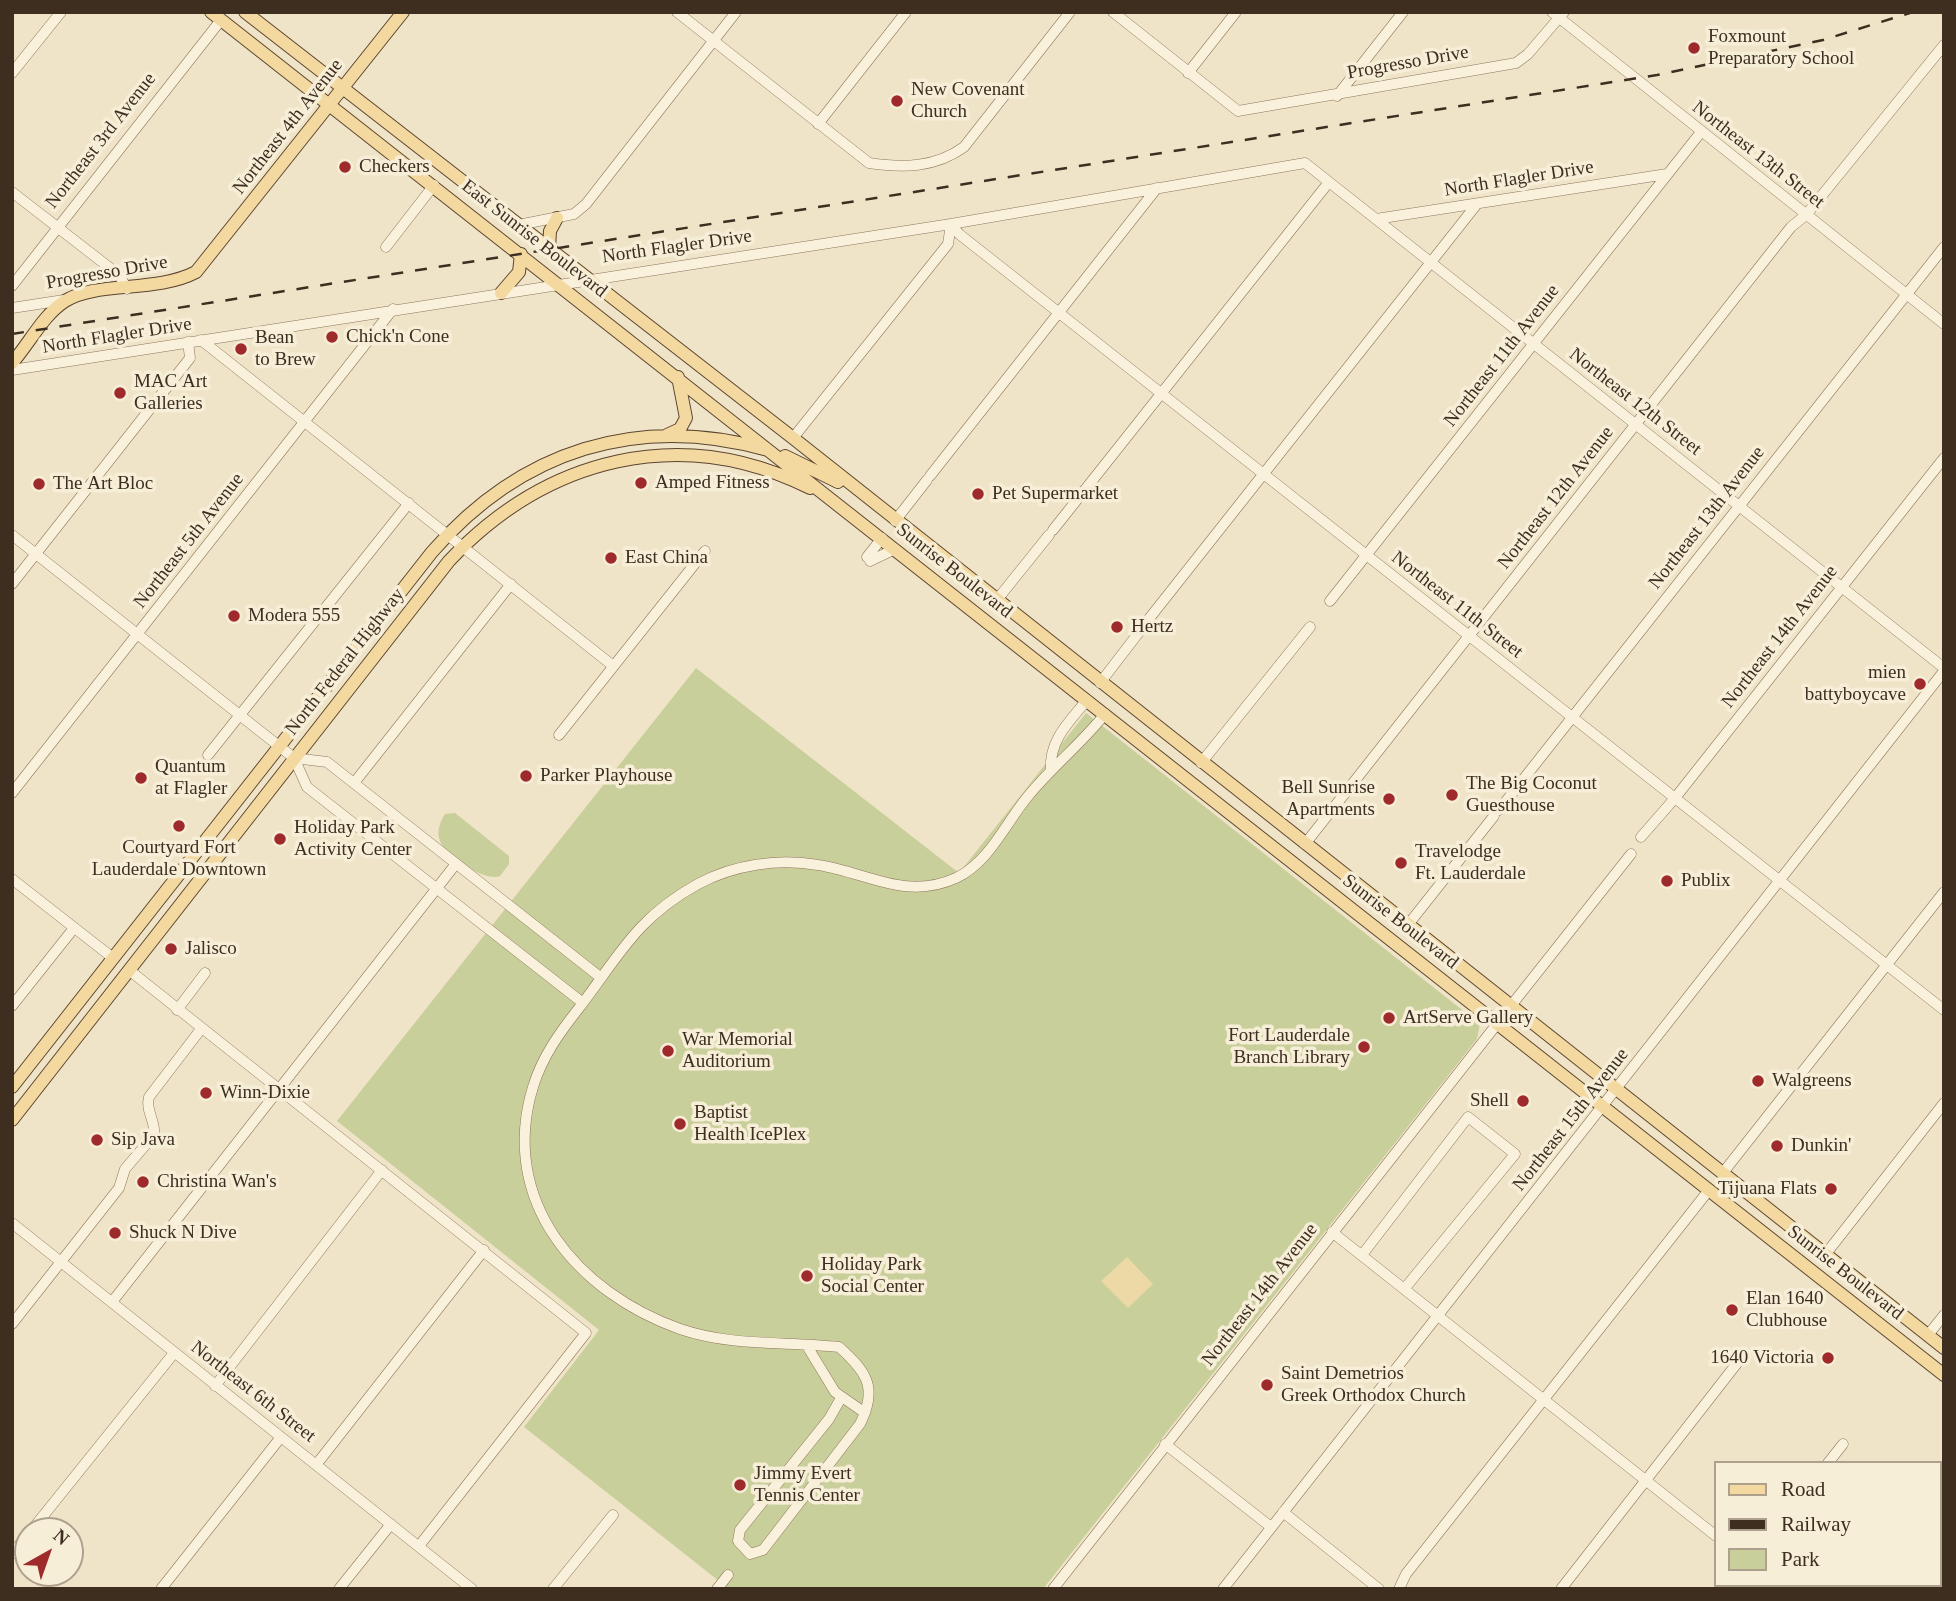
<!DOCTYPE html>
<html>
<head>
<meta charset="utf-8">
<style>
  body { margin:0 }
  #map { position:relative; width:1956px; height:1601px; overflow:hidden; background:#f0e4c8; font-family:"Times New Roman",serif }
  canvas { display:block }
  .frame { position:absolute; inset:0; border:14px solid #3d2e20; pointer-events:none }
  .legend { position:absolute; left:1714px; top:1461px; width:228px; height:126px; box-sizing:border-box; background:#f7eed8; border:2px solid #ada18e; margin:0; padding:9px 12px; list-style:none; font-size:21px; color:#3d2e20 }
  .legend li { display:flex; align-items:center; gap:14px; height:35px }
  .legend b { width:35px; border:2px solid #ada18e }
  .north { position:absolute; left:14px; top:1517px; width:70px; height:70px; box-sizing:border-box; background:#f7eed8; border:2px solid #ada18e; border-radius:50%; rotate:40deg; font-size:19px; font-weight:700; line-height:28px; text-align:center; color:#3d2e20 }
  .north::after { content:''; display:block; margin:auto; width:24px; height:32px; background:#9e2a2b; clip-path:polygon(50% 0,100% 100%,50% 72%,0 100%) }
</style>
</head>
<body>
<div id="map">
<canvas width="1956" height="1601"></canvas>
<div class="frame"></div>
<ul class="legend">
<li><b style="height:9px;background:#f3d9a0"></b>Road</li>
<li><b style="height:9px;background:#3d2e20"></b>Railway</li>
<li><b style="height:19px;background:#c9cf9b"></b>Park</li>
</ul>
<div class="north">N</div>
</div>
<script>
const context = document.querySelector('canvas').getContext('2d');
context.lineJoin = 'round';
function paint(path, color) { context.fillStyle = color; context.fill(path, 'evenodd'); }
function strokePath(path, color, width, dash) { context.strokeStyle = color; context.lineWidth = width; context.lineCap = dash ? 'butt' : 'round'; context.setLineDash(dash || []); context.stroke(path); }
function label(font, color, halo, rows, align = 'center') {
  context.font = font + ' "Times New Roman",serif'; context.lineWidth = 7; context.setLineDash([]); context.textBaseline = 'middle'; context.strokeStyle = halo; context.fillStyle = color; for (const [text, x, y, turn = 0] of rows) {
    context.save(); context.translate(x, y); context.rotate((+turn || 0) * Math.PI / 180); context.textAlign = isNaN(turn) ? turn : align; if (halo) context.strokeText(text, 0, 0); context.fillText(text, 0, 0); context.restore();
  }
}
const green = new Path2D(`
  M696 668 959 873 1086 713 1480 1024 1477 1039 1043 1589H729L524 1427 599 1330 337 1121Z
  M455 813 509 856V864L500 876C484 882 446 856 440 841 436 832 440 822 445 814Z`);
const sand = new Path2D(`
  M1127 1257 1153 1284 1128 1308 1101 1281Z`);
const minor = new Path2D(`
  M677 12 869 163C903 168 935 168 964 147L1070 12
  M1113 12 1238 111 1516 63 1528 54 1564 12
  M1552 12 1944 324
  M12 73 61 12
  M1188 73 1236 12
  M1337 96 1403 12
  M818 124 906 12
  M12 192 119 275 127 289
  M1376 219 1667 174
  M951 224 959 234 1944 1010
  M518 225 574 214 586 204 736 12
  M386 247 434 185
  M12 286 221 20
  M12 308 64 300
  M201 340 612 665
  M12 370 951 224 1305 163 1944 668
  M793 438 948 244 951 224
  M930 476 1157 188
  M895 521 927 480
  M1053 530 1329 182
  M12 535 294 758 307 787 583 1003
  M867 557 882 538
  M870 561 895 549
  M12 584 190 358 188 342
  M996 601 1049 535
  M1330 601 1701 132
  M1148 620 1477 204
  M1100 683 1140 631
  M559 735 705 551
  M208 755 409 503
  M294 758 327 762 600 977
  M1201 763 1310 627
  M1051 769C1049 740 1070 721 1087 700
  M354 783 511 584
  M12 793 393 309
  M1499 810 1944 247
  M1641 837 1675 798 1944 458
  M1305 844 1791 227 1806 215 1944 45
  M12 879 113 958
  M1407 926 1494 816
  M129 970 586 1333 419 1546
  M12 1006 74 928
  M1510 1007 1631 854
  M177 1010 205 973
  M1722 1174 1944 892
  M12 1223 472 1589
  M1332 1232 1716 1536
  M1362 1255 1468 1117 1515 1154 1405 1288
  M1825 1255 1944 1103
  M112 1302 455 865
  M12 1324 119 1188 125 1169 154 1135C156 1121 145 1111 149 1097L201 1029
  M1928 1335 1944 1315
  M807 1346 835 1392 865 1413
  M215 1386 382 1170
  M841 1398 829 1419 740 1530 738 1541 750 1554 763 1550 860 1424C878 1388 867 1372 839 1347 785 1341 733 1347 680 1329 578 1293 498 1201 533 1087 542 1057 560 1032 579 1008 619 956 636 918 698 884 733 865 778 858 818 865 866 872 905 901 956 878 990 862 1006 822 1029 795 1053 766 1081 744 1105 714
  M1165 1444 1271 1527
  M1828 1463 1843 1444
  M316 1465 484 1250
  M1283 1512 1379 1589
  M1940 1530 1944 1526
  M31 1531 174 1353
  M12 1554 28 1534
  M1779 1585 1784 1589
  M161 1589 281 1437
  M339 1589 391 1524
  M553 1589 613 1515
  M717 1589 728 1575
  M1053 1589 1497 1024
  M1223 1589 1944 671
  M1399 1589 1406 1574 1709 1190
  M1561 1589 1738 1362
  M1726 1589 1729 1585
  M1894 1589 1897 1585`);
const major = new Path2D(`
  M211 12 1944 1375
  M245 12 793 438 1944 1348
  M549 249 550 231 557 218
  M501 293 519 272 521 254
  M12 363C29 344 43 315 65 301 96 281 156 293 196 272L403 12
  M667 435 680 429 686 418 678 377
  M785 456 838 482
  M12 1087 432 552C521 450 638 413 768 450
  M12 1120 449 561C546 458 680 423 810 488`);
const rail = new Path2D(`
  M12 334 1657 75 1823 40 1913 12`);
const markers = [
  [1694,48,7,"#9e2a2b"],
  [897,101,7,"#9e2a2b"],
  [345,167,7,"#9e2a2b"],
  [332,337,7,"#9e2a2b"],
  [241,349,7,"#9e2a2b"],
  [120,393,7,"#9e2a2b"],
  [641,483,7,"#9e2a2b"],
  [39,484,7,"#9e2a2b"],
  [978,494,7,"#9e2a2b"],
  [611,558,7,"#9e2a2b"],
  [234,616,7,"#9e2a2b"],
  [1117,627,7,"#9e2a2b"],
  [1920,684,7,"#9e2a2b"],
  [526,776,7,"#9e2a2b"],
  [141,778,7,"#9e2a2b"],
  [1452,795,7,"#9e2a2b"],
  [1389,799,7,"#9e2a2b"],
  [179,826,7,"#9e2a2b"],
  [280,839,7,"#9e2a2b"],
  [1401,863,7,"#9e2a2b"],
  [1667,881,7,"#9e2a2b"],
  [171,949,7,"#9e2a2b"],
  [1389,1018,7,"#9e2a2b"],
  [1364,1047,7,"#9e2a2b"],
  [668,1051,7,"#9e2a2b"],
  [1758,1081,7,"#9e2a2b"],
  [206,1093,7,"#9e2a2b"],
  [1523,1101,7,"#9e2a2b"],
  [680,1124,7,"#9e2a2b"],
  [97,1140,7,"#9e2a2b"],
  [1777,1146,7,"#9e2a2b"],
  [143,1182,7,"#9e2a2b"],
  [1831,1189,7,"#9e2a2b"],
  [115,1233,7,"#9e2a2b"],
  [807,1276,7,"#9e2a2b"],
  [1732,1310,7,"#9e2a2b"],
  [1828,1358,7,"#9e2a2b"],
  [1267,1385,7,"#9e2a2b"],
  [740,1485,7,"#9e2a2b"]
];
const poiNames = [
  ["Foxmount",1708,37],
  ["Preparatory School",1708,59],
  ["New Covenant",911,90],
  ["Church",911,112],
  ["Checkers",359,167],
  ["Chick'n Cone",346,337],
  ["Bean",255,338],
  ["to Brew",255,360],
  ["MAC Art",134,382],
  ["Galleries",134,404],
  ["Amped Fitness",655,483],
  ["The Art Bloc",53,484],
  ["Pet Supermarket",992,494],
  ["East China",625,558],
  ["Modera 555",248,616],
  ["Hertz",1131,627],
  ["mien",1906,673,"right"],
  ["battyboycave",1906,695,"right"],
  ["Quantum",155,767],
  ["at Flagler",155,789],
  ["Parker Playhouse",540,776],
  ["The Big Coconut",1466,784],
  ["Guesthouse",1466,806],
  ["Bell Sunrise",1375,788,"right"],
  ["Apartments",1375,810,"right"],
  ["Holiday Park",294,828],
  ["Activity Center",294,850],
  ["Courtyard Fort",179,848,"center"],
  ["Lauderdale Downtown",179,870,"center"],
  ["Travelodge",1415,852],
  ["Ft. Lauderdale",1415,874],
  ["Publix",1681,881],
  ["Jalisco",185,949],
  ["ArtServe Gallery",1403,1018],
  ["Fort Lauderdale",1350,1036,"right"],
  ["Branch Library",1350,1058,"right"],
  ["War Memorial",682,1040],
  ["Auditorium",682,1062],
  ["Walgreens",1772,1081],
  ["Winn-Dixie",220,1093],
  ["Shell",1509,1101,"right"],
  ["Baptist",694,1113],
  ["Health IcePlex",694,1135],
  ["Sip Java",111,1140],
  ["Dunkin'",1791,1146],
  ["Christina Wan's",157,1182],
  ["Tijuana Flats",1817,1189,"right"],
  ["Shuck N Dive",129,1233],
  ["Holiday Park",821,1265],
  ["Social Center",821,1287],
  ["Elan 1640",1746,1299],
  ["Clubhouse",1746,1321],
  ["1640 Victoria",1814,1358,"right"],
  ["Saint Demetrios",1281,1374],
  ["Greek Orthodox Church",1281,1396],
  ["Jimmy Evert",754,1474],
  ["Tennis Center",754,1496]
];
const streetNames = [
  ["Progresso Drive",1408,63,-10],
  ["Northeast 4th Avenue",288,127,-52],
  ["Northeast 3rd Avenue",101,141,-52],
  ["Northeast 13th Street",1758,155,38],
  ["North Flagler Drive",1519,179,-9],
  ["East Sunrise Boulevard",534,239,38],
  ["North Flagler Drive",677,247,-8],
  ["Progresso Drive",107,273,-10],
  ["North Flagler Drive",117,336,-9],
  ["Northeast 11th Avenue",1502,356,-52],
  ["Northeast 12th Street",1635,402,38],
  ["Northeast 12th Avenue",1556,498,-52],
  ["Northeast 13th Avenue",1707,518,-52],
  ["Northeast 5th Avenue",189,541,-52],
  ["Sunrise Boulevard",954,571,38],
  ["Northeast 11th Street",1457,605,38],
  ["Northeast 14th Avenue",1780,637,-52],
  ["North Federal Highway",345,662,-52],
  ["Sunrise Boulevard",1400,922,38],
  ["Northeast 15th Avenue",1571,1120,-52],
  ["Sunrise Boulevard",1845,1273,38],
  ["Northeast 14th Avenue",1260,1295,-52],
  ["Northeast 6th Street",253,1392,38]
];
paint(green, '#c9cf9b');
paint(sand, '#ecd9a5');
strokePath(minor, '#8d765c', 11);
strokePath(major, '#5b4430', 14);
strokePath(minor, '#faf1dc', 10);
strokePath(major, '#f3d9a0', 12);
strokePath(rail, '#3d2e20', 2.5, [12, 12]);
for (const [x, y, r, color] of markers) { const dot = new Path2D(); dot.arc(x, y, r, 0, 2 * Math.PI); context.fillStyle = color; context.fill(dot); strokePath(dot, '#f7eed8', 2.5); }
label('19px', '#3d2e20', '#f7eed8', poiNames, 'left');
label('19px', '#3d2e20', '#f7eed8', streetNames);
</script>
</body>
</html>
